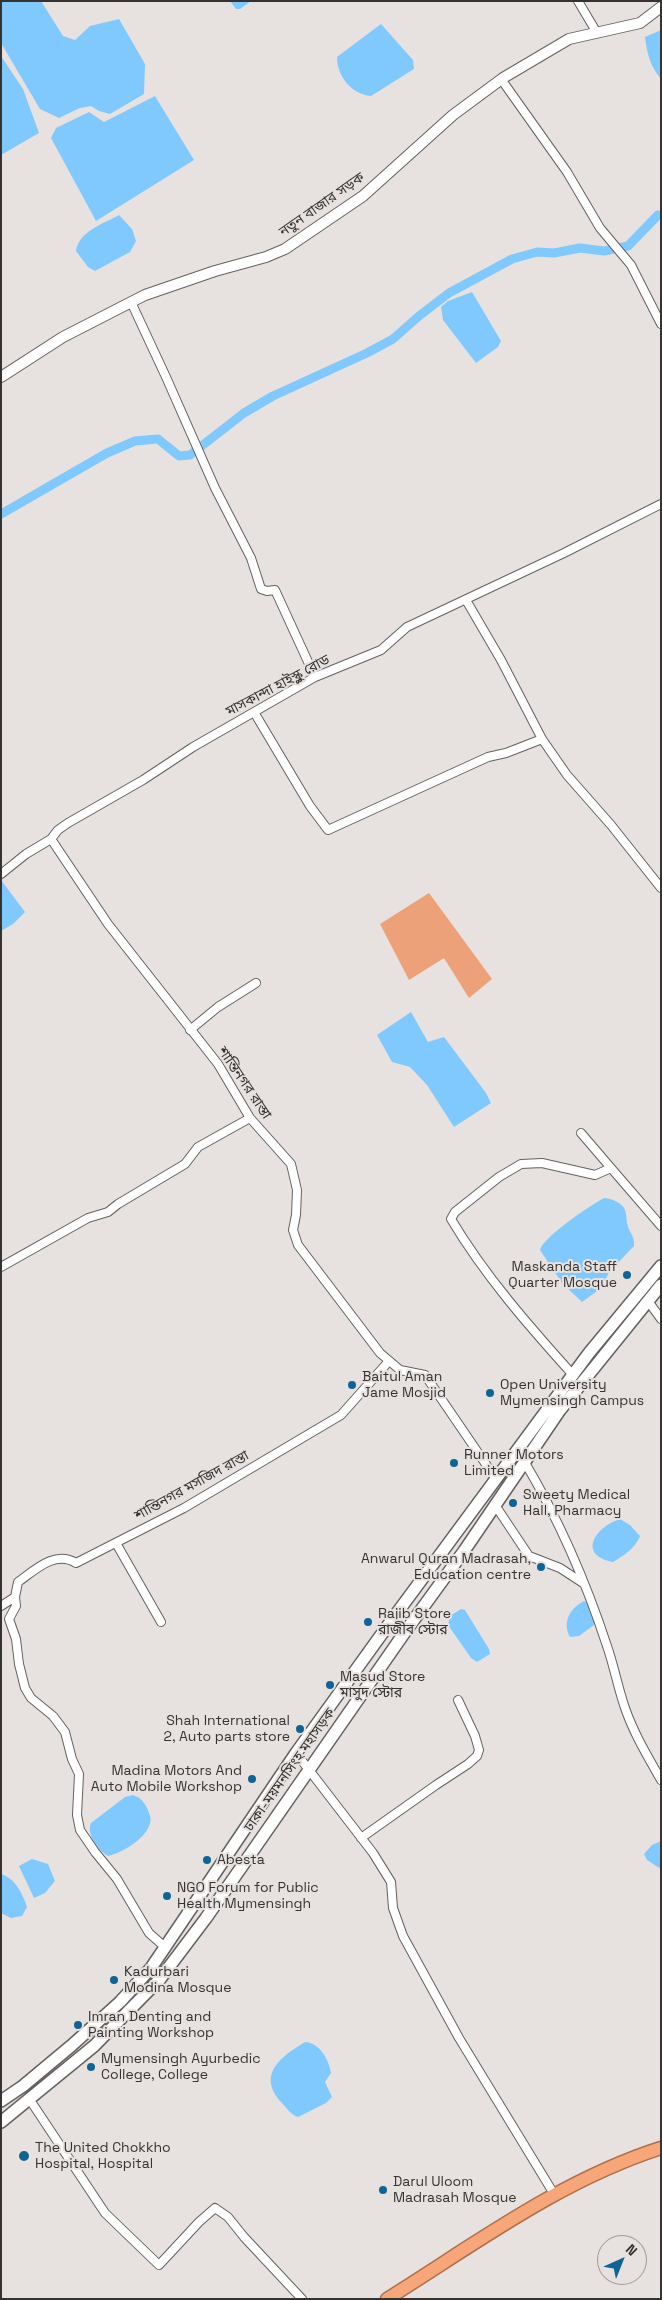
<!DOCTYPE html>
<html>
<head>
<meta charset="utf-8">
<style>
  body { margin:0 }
  #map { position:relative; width:662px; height:2300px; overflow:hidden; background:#e7e2df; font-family:"Space Grotesk",sans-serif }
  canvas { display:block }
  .frame { position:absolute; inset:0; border:2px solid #353332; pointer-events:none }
  .north { position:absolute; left:597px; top:2235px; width:50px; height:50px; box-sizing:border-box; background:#e7e2df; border:1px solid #a09c9a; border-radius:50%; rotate:44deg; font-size:14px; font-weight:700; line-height:20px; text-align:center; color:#353332 }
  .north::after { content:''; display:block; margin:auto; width:18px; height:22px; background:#0f6495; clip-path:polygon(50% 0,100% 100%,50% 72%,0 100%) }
</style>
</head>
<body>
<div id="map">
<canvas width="662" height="2300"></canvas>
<div class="frame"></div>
<div class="north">N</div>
</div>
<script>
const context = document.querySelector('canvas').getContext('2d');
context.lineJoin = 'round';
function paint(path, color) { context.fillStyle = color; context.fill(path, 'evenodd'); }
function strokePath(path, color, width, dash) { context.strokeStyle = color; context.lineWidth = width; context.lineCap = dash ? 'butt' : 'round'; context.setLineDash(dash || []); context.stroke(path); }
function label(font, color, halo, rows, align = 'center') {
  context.font = font + ' "Space Grotesk","Noto Sans Bengali",sans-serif'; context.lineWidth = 4; context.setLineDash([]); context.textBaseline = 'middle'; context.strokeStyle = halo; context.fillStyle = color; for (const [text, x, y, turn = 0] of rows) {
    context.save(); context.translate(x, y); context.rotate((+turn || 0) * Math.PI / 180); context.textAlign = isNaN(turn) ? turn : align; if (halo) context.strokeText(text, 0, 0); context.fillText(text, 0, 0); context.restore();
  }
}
const forest = new Path2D(`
  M429 893 492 979 469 998 444 958 409 980 380 924Z`);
const water = new Path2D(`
  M1 1H41L63 36 75 40 90 26 119 19 145 64 144 94 110 114 99 111 91 106 80 108 59 118 40 109 1 43Z
  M230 1H251L240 9H236Z
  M381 24 413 60 414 69 371 96C351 94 337 76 337 57Z
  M661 30V79C650 66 647 53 645 37Z
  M1 56 23 89 39 133 1 155Z
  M155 96 194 160 96 221 51 138 56 128 89 112 104 122Z
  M119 215 132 229 136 241 130 252 95 271 88 267 76 251C79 231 103 224 119 215Z
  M472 292 501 341 498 347 476 363 443 320 441 307 448 301Z
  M1 880 25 912 13 924 1 931Z
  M411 1012 428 1042 444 1037 486 1093 491 1103 454 1127 427 1085 410 1067 392 1062 377 1035Z
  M604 1198C611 1198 623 1203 625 1210 627 1215 626 1221 628 1227 631 1234 635 1238 634 1246L610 1271 600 1289 582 1302 562 1283 540 1250C543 1237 591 1205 604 1198Z
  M620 1519 630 1525 640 1536C635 1549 624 1555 613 1562 577 1555 595 1527 620 1519Z
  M584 1601 588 1603 594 1618V1625L579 1636 570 1637C562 1622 570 1608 584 1601Z
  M461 1609 465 1610 489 1649 490 1654 477 1662 471 1658 448 1625 450 1616Z
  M133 1795C141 1798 143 1801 147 1808 149 1813 152 1818 150 1823 147 1838 122 1853 108 1856 98 1850 86 1835 91 1823L125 1797Z
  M661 1841V1869L647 1860 644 1854 652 1845Z
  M32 1859 48 1864 55 1881 45 1893 34 1898 19 1866Z
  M1 1874C15 1878 23 1894 27 1907L22 1916 11 1918 1 1913Z
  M305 2042C320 2043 329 2060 331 2073L325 2082 332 2097 326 2103 298 2117C291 2115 286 2107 281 2102 256 2074 282 2056 305 2042Z`);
const stream = new Path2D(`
  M658 215 661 214`);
const canal = new Path2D(`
  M1 514 107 453 135 441 158 439 179 456 190 455 244 413 273 396 367 353 393 339 419 316 449 293 512 259 537 252 554 253 580 248 604 251 628 246 658 215`);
const minor = new Path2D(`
  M578 1 597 33
  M501 79 567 172 600 228 631 265 661 324
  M131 302 166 377 215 488 251 558 261 589 267 591 275 590 315 677
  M254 712 310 806 328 830 488 757 506 753 542 739 501 660 466 600
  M542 739 567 775 611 825 661 888
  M51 839 108 924 218 1064 250 1118 291 1164 297 1190 296 1215 293 1230 298 1245 380 1353 400 1370 425 1375 496 1479
  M1 874 26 854 51 839 58 830 68 823 143 780 193 747 315 677 381 650 407 627 564 553 661 504
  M190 1030 218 1007 256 983
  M581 1133 611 1168
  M1 1267 88 1218 108 1212 118 1204 185 1164 198 1147 250 1118
  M648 1301 661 1319
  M573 1375C529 1326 485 1276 451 1219L455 1212 499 1177 521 1164 542 1163 595 1175 611 1168 661 1226
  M524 1461C558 1518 586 1582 607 1646 614 1666 618 1688 625 1708 634 1734 648 1757 661 1780
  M495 1505 529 1556 560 1568 583 1583
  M116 1543 161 1622
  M15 1597 16 1606 9 1619 16 1639 19 1664 25 1688 31 1698 53 1716 65 1732 72 1759 79 1774 77 1815 80 1830 95 1852 117 1879 149 1933 166 1948
  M1 1606 15 1597 18 1582C35 1570 55 1550 76 1563L184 1508 341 1415 389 1361
  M296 1753 373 1853 391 1882 393 1908 403 1936 459 2038 554 2194
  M361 1838 436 1785 468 1764 477 1756 479 1750 475 1736 458 1700
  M30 2100 105 2213 159 2265 199 2222 215 2208 228 2217 244 2237 302 2299`);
const tertiary = new Path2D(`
  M1 377 63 337 145 295 215 271 266 257 285 249 363 196 453 115 503 78 569 39 640 23 661 7`);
const secondary = new Path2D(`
  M1 2101 23 2086 71 2046 120 2002 151 1968 296 1753 394 1617 589 1353 661 1266
  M1 2122 94 2046 160 1979 206 1918 405 1632 464 1551 560 1410 661 1285`);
const trunk = new Path2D(`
  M387 2299C475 2244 561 2180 661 2148`);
const markers = [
  [627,1275,5,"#0f6495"],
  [352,1385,5,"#0f6495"],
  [490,1393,5,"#0f6495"],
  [454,1463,5,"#0f6495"],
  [513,1503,5,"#0f6495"],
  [541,1567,5,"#0f6495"],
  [368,1622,5,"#0f6495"],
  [330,1685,5,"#0f6495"],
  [300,1729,5,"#0f6495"],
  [252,1779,5,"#0f6495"],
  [207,1860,5,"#0f6495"],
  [167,1896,5,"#0f6495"],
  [114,1980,5,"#0f6495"],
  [78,2025,5,"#0f6495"],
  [91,2067,5,"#0f6495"],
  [24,2156,6,"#0f6495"],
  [383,2190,5,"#0f6495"]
];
const streetNames = [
  ["নতুন বাজার সড়ক",322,205,-35],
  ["মাসকান্দা হাইস্কুল রোড",278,686,-28],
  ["শান্তিনগর রাস্তা",244,1083,56],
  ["শান্তিনগর মসজিদ রাস্তা",192,1486,-29],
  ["ঢাকা-ময়মনসিংহ মহাসড়ক",290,1770,-55]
];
const poiNames = [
  ["Maskanda Staff",617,1267,"right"],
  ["Quarter Mosque",617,1283,"right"],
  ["Baitul Aman",362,1377],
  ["Jame Mosjid",362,1393],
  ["Open University",500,1385],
  ["Mymensingh Campus",500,1401],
  ["Runner Motors",464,1455],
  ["Limited",464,1471],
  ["Sweety Medical",523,1495],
  ["Hall, Pharmacy",523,1511],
  ["Anwarul Quran Madrasah,",531,1559,"right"],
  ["Education centre",531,1575,"right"],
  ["Rajib Store",378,1614],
  ["রাজীব স্টোর",378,1630],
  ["Masud Store",340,1677],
  ["মাসুদ স্টোর",340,1693],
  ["Shah International",290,1721,"right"],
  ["2, Auto parts store",290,1737,"right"],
  ["Madina Motors And",242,1771,"right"],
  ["Auto Mobile Workshop",242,1787,"right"],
  ["Abesta",217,1860],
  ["NGO Forum for Public",177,1888],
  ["Health Mymensingh",177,1904],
  ["Kadurbari",124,1972],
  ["Modina Mosque",124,1988],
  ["Imran Denting and",88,2017],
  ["Painting Workshop",88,2033],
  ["Mymensingh Ayurbedic",101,2059],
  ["College, College",101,2075],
  ["The United Chokkho",35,2148],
  ["Hospital, Hospital",35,2164],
  ["Darul Uloom",393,2182],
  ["Madrasah Mosque",393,2198]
];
paint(forest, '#eda178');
paint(water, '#80c9ff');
strokePath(stream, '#80c9ff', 2.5);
strokePath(canal, '#80c9ff', 9);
strokePath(minor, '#65615f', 10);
strokePath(tertiary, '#65615f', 12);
strokePath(secondary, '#65615f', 14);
strokePath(trunk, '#b06f49', 15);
strokePath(minor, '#fff', 8);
strokePath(tertiary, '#fff', 10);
strokePath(secondary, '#fff', 11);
strokePath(trunk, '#f6a678', 12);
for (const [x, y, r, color] of markers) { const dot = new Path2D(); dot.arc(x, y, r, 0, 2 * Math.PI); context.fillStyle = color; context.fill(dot); strokePath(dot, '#e7e2df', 2); }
label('14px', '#353332', '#e7e2df', streetNames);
label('14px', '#353332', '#e7e2df', poiNames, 'left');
</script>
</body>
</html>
